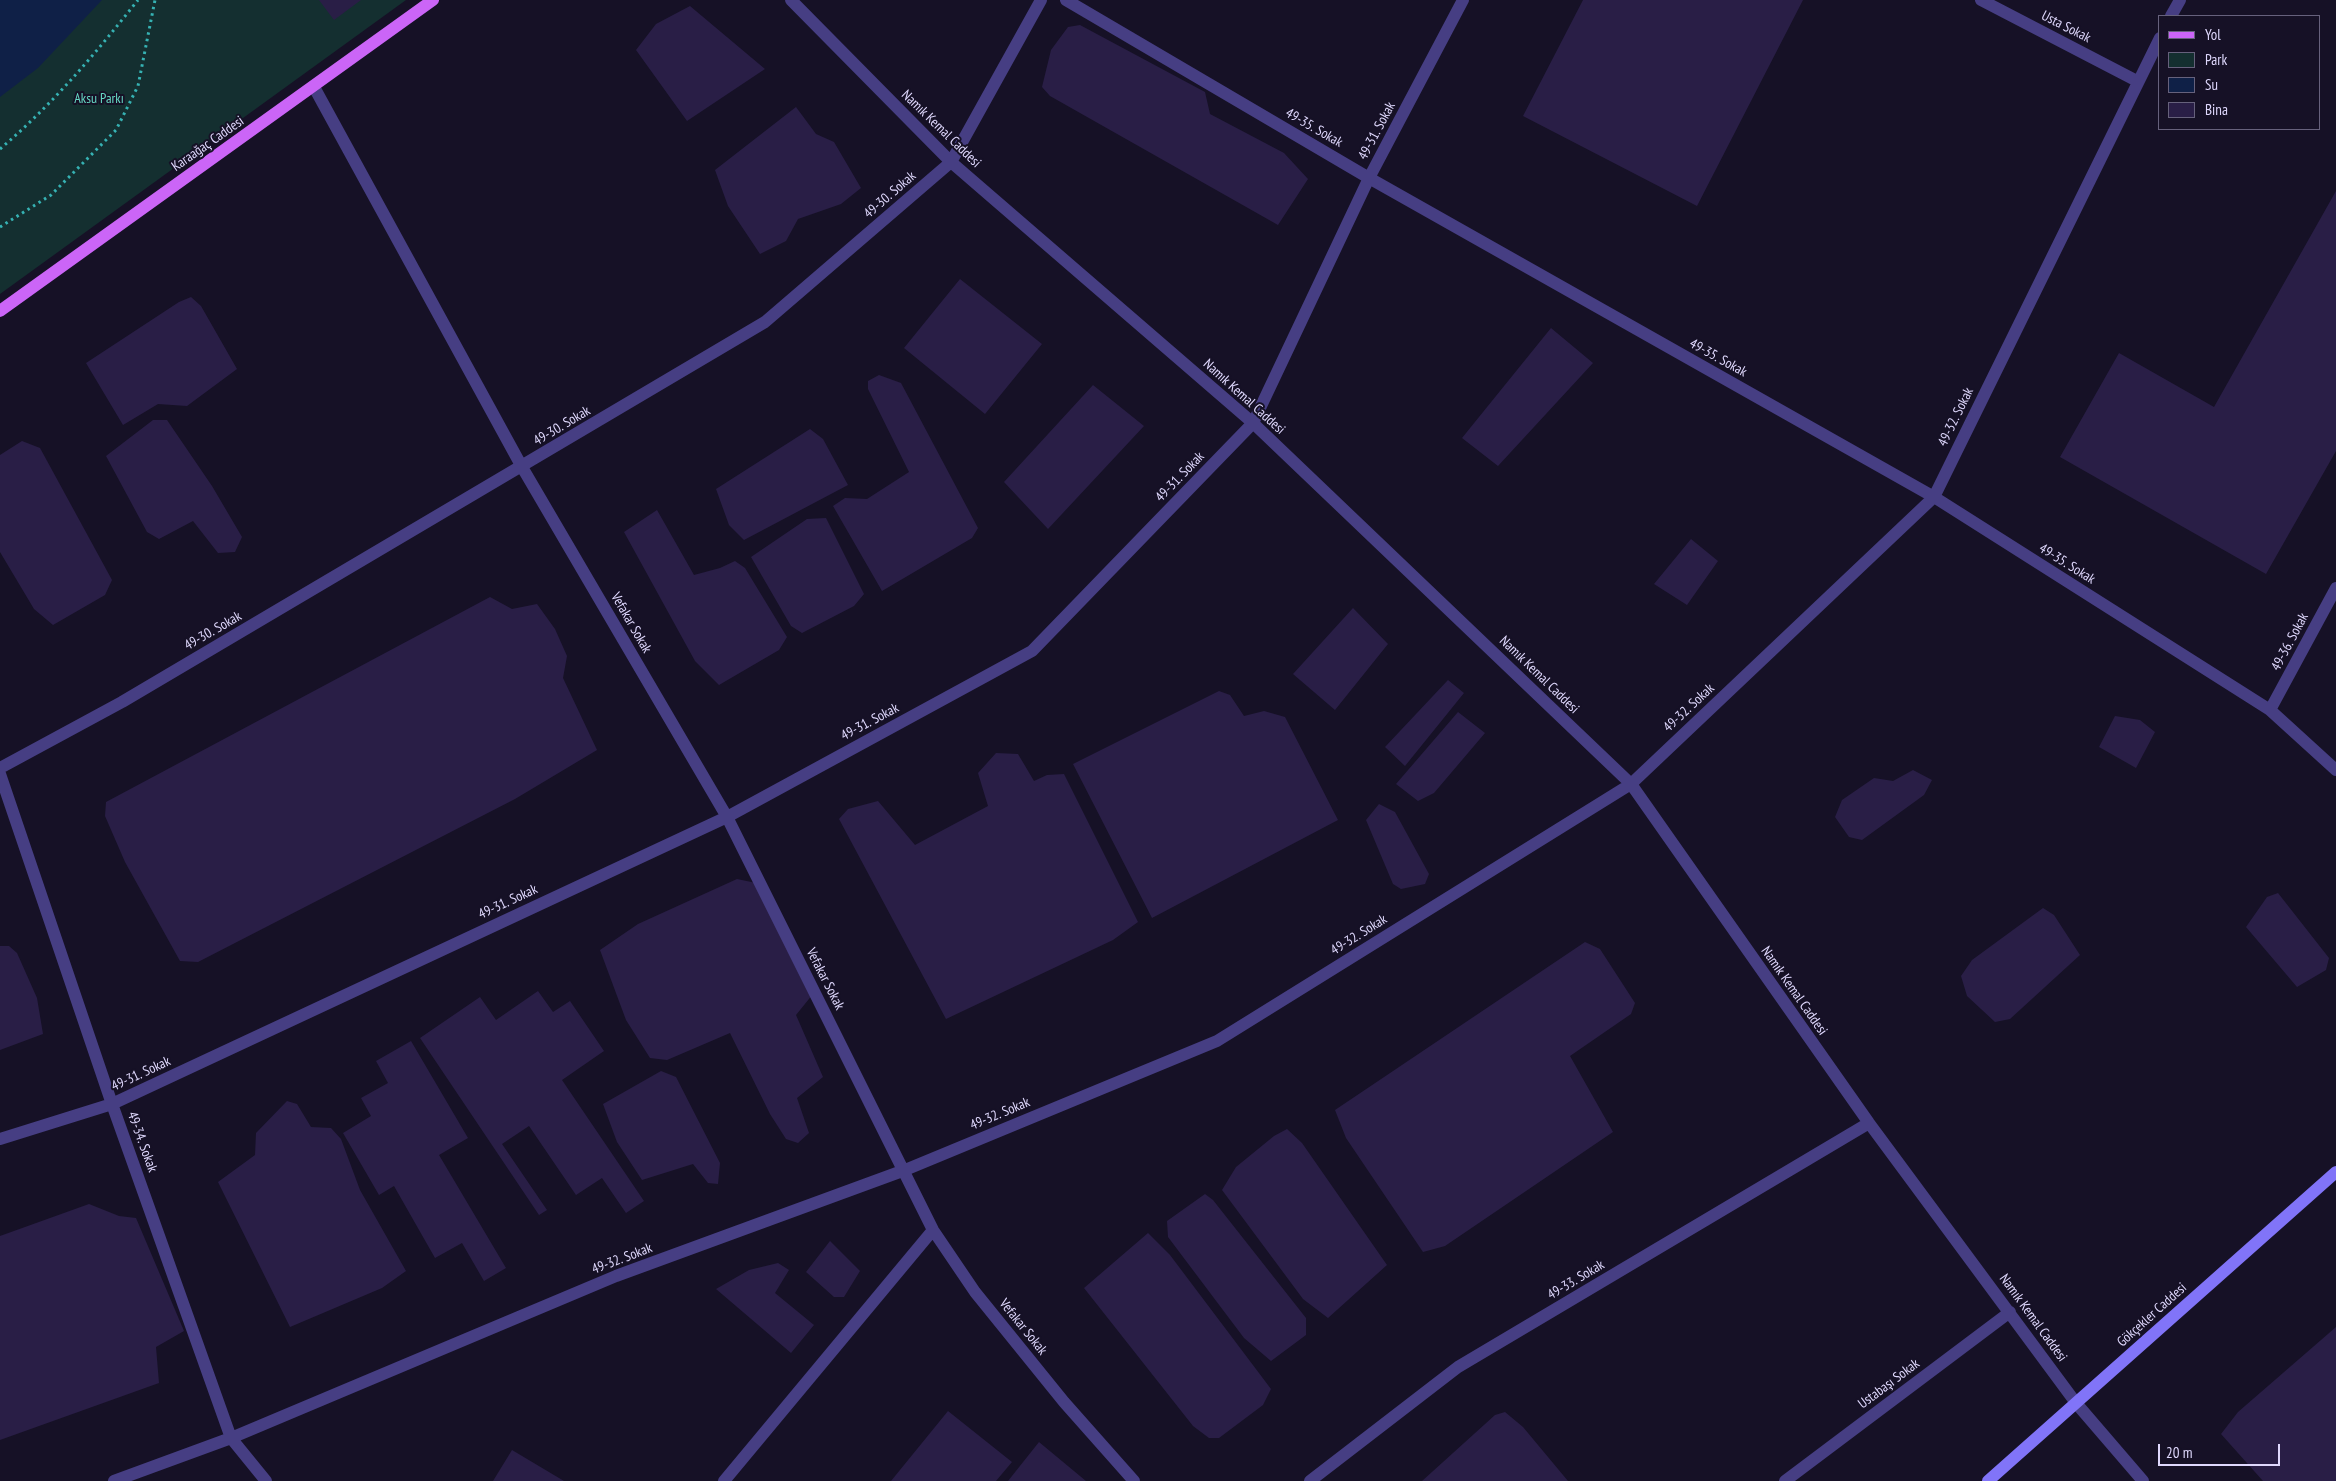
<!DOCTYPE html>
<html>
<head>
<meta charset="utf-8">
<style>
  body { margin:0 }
  #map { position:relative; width:2336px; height:1481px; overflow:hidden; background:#161126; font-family:"PT Sans Narrow",sans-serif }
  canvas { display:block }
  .legend { position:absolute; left:2158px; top:15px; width:162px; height:115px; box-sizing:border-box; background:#161126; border:1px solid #66617c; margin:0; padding:6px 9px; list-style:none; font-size:15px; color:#dfd8fd }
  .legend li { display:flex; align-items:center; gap:10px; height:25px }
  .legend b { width:25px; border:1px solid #66617c }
  .scale { position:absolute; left:2158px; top:1444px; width:122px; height:22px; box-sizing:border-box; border:2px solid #dfd8fd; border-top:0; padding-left:6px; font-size:15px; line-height:18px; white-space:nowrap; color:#dfd8fd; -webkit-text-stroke:4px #161126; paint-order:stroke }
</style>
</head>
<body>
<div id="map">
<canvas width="2336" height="1481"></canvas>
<ul class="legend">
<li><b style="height:6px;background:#cb65f7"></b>Yol</li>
<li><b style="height:14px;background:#142f30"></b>Park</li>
<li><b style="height:14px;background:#0f2047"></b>Su</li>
<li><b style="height:14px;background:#291e46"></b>Bina</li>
</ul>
<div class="scale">20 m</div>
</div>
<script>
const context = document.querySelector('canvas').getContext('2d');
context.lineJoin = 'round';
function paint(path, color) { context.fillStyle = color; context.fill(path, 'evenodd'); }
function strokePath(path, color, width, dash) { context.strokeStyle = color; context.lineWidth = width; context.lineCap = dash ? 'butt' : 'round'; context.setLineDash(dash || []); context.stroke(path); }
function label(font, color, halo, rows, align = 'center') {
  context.font = font + ' "PT Sans Narrow",sans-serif'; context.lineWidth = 4; context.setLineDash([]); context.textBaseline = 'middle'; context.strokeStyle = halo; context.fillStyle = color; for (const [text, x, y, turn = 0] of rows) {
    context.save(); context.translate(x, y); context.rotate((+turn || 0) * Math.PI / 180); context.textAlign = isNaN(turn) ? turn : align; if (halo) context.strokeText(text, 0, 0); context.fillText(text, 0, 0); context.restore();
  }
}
const green = new Path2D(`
  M0 0H406L0 294Z`);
const water = new Path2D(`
  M0 0H102L38 68 0 97Z`);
const building = new Path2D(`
  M319 0H361L334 20Z
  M1583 0H1803L1697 206 1523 116Z
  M690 6 765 69 687 121 636 50 656 24Z
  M1080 25 1205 92 1210 114 1284 153 1308 179 1278 225 1050 96 1042 87 1051 50 1068 27Z
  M796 107 816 134 834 142 861 188 841 204 798 219 786 241 760 254 728 206 715 170Z
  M2336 191V451L2266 574 2060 457 2119 353 2214 407Z
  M960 279 1042 344 985 414 904 348Z
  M191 297 201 306 237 369 187 406 158 404 123 425 86 363 179 302Z
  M1551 328 1593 363 1498 466 1462 438Z
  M879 375 901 383 978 528 972 538 882 591 833 506 845 498 867 499 909 472 868 389V381Z
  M1093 385 1144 426 1048 529 1004 482Z
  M153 420H167L212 486 242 537 235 552 218 553 193 521 159 539 147 532 106 456Z
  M810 429 823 439 848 485 744 540 729 525 716 489Z
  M22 441 40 448 112 580 105 595 53 625 34 609 0 552V455Z
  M657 510 694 575 720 568 735 561 745 568 787 637 779 650 719 685 695 661 624 532Z
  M826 518 864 594 854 606 802 633 791 626 751 557 807 519Z
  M1691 539 1718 561 1687 605 1654 584Z
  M490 597 512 609 537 604 555 629 567 656 563 678 597 750 515 799 198 962 180 961 125 862 105 816 106 802Z
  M1353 608 1388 644 1335 710 1293 674Z
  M1448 680 1464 693 1405 766 1385 747Z
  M1219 691 1230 695 1244 716 1264 711 1285 717 1338 820 1152 918 1073 764Z
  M1458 712 1485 733 1434 793 1418 801 1396 784Z
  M2115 716 2140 720 2155 732 2136 768 2099 747Z
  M996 753 1018 754 1034 781 1047 775 1064 774 1138 922 1113 940 946 1019 839 819 848 809 878 801 915 845 988 806 978 773Z
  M1913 770 1932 780 1924 795 1862 840 1849 837 1835 817 1842 800 1874 778 1893 781Z
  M1379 804 1395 812 1429 874 1425 884 1401 889 1393 884 1366 820Z
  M737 879 756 883 813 994 796 1015 823 1077 797 1098 809 1133 798 1143 786 1139 770 1114 730 1033 667 1060 650 1058 626 1020 600 950 638 924Z
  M2278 893 2329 958 2326 970 2297 987 2246 927 2267 897Z
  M2043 908 2054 915 2080 955 2010 1019 1995 1022 1967 996 1961 976 1972 960Z
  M1585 942 1600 949 1635 1003 1631 1014 1570 1056 1613 1132 1445 1246 1423 1252 1346 1138 1335 1110Z
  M0 946H9L17 953 37 998 43 1034 0 1050Z
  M538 991 553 1012 570 1001 604 1051 562 1080 644 1201 626 1213 602 1178 576 1195 529 1126 502 1144 547 1210 539 1215 420 1038 480 997 496 1020Z
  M411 1041 468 1138 439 1155 506 1268 484 1281 462 1243 435 1258 394 1186 379 1195 343 1133 371 1116 361 1098 388 1083 376 1061Z
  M661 1071 676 1077 720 1163 718 1184 708 1183 693 1164 642 1180 617 1142 603 1104Z
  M287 1101 297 1104 311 1127 331 1128 341 1139 360 1190 406 1271 382 1288 290 1327 218 1182 255 1155 256 1133Z
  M1287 1129 1302 1143 1387 1265 1328 1318 1303 1299 1222 1190 1236 1167 1274 1136Z
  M1205 1194 1213 1200 1306 1318V1335L1271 1361 1244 1338 1168 1237 1167 1221Z
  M89 1204 119 1216 136 1218 184 1331 156 1347 159 1383 0 1440V1236Z
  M1148 1233 1170 1255 1271 1389 1263 1405 1219 1438H1209L1193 1426 1084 1288Z
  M830 1241 860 1271 844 1297H834L806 1272Z
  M778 1263 789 1270 775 1293 814 1325 791 1353 716 1289 749 1270Z
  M2336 1327V1481H2263L2221 1434 2238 1412Z
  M948 1411 1012 1462 996 1481H891Z
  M1505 1412 1523 1427 1568 1481H1422L1495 1415Z
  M1039 1442 1086 1481H1008Z
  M512 1450 564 1481H493Z`);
const path = new Path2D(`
  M0 149C53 104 95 54 138 0
  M0 227 51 195 116 130 138 86 155 0`);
const street = new Path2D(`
  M791 0 951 162 1253 423 1631 784 1869 1123 2076 1403 2143 1481
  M1066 0 1369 178 1934 497 2270 710 2336 770
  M1981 0 2137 81
  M2171 16 2180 0
  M314 87 522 467 727 817 933 1230 975 1292 1064 1402 1134 1481
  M2270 710 2336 588
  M0 768 122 702 765 322 951 162 1041 0
  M0 774 112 1104 231 1438 266 1481
  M0 1139 112 1104 727 817 1032 651 1253 423 1369 178 1463 0
  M114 1481 231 1438 616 1276 905 1170 1217 1041 1631 784 1934 497 2160 38
  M724 1481 933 1230
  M1310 1481 1458 1367 1869 1123
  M1785 1481 2010 1312`);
const secondary = new Path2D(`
  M1988 1481 2336 1172`);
const primary = new Path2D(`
  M0 311 433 0`);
const streetNames = [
  ["Usta Sokak",2066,27,27],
  ["49-35. Sokak",1314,128,30],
  ["Namık Kemal Caddesi",941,129,44],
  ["49-31. Sokak",1377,131,-62],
  ["Karaağaç Caddesi",208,144,-35],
  ["49-30. Sokak",890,195,-41],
  ["49-35. Sokak",1718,358,29],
  ["Namık Kemal Caddesi",1244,397,42],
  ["49-32. Sokak",1956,417,-64],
  ["49-30. Sokak",562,426,-31],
  ["49-31. Sokak",1180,477,-46],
  ["49-35. Sokak",2067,564,32],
  ["Vefakar Sokak",631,623,60],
  ["49-30. Sokak",213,631,-30],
  ["49-36. Sokak",2290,642,-62],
  ["Namık Kemal Caddesi",1539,675,44],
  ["49-32. Sokak",1689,708,-43],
  ["49-31. Sokak",870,722,-28],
  ["49-31. Sokak",508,902,-25],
  ["49-32. Sokak",1359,935,-32],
  ["Vefakar Sokak",825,979,63],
  ["Namık Kemal Caddesi",1794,991,55],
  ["49-31. Sokak",141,1074,-25],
  ["49-32. Sokak",1000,1114,-23],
  ["49-34. Sokak",142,1142,70],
  ["49-32. Sokak",622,1259,-21],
  ["49-33. Sokak",1576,1280,-31],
  ["Gökçekler Caddesi",2152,1315,-42],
  ["Namık Kemal Caddesi",2033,1318,54],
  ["Vefakar Sokak",1023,1327,51],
  ["Ustabaşı Sokak",1889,1384,-37]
];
const parkNames = [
  ["Aksu Parkı",99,99]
];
paint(green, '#142f30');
paint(water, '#0f2047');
paint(building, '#291e46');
strokePath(path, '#36b2b3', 3, [2.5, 4]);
strokePath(street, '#463e83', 12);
strokePath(secondary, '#8174f8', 12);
strokePath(primary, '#cb65f7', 12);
label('14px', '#dfd8fd', '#161126', streetNames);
label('14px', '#67dac5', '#161126', parkNames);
</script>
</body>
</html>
